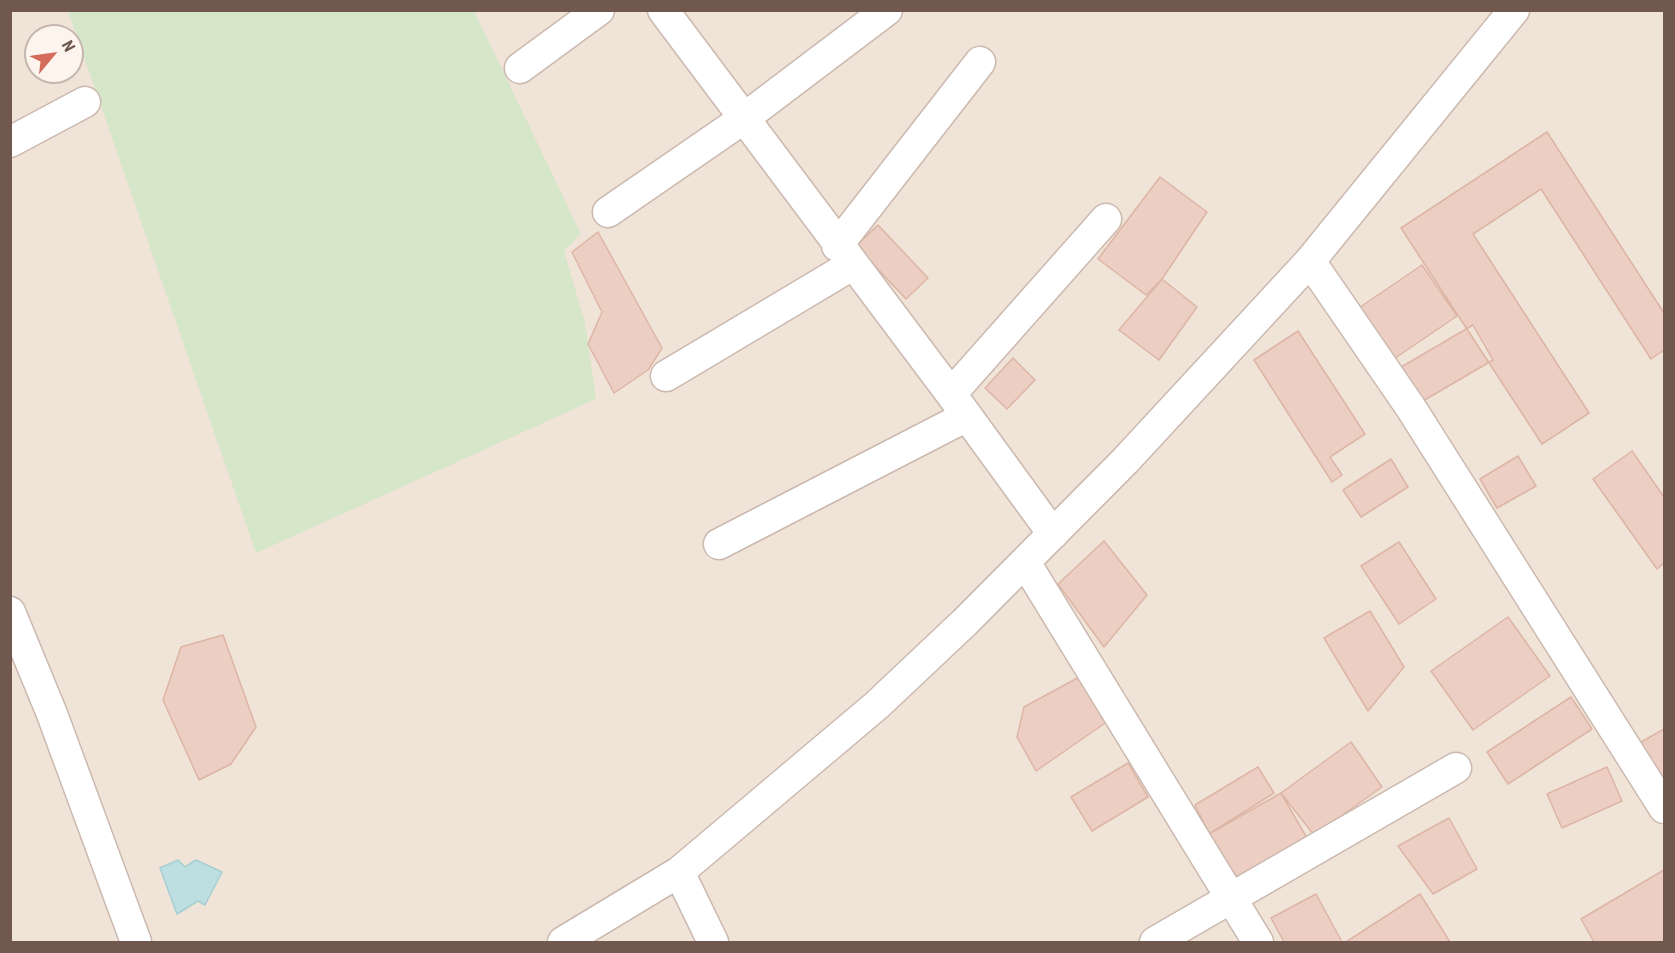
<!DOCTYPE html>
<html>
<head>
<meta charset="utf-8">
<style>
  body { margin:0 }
  #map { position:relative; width:1675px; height:953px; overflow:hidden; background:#faf1e8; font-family:"Roboto Condensed",sans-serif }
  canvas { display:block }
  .frame { position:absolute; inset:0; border:12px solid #71584f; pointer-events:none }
  .north { position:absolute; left:24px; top:24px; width:60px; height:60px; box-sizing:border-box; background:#fdf5ed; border:2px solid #c5b6ae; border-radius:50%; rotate:61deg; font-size:16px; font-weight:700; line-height:24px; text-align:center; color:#71584f }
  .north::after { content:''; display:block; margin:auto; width:21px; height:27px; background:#d56c5b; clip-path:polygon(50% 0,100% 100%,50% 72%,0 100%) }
</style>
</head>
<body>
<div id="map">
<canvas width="1675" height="953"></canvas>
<div class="frame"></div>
<div class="north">N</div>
</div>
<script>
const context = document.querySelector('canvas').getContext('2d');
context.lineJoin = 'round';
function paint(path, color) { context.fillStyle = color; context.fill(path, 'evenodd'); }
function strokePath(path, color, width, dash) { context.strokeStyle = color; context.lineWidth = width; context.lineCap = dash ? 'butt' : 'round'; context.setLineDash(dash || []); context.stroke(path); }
const residential = new Path2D(`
  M11 11H1664V942H11ZM36 36H72V72H36Z`);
const green = new Path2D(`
  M68 11H474L581 234 564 251 585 323 596 399 256 553Z`);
const water = new Path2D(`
  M178 860 185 867 196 860 222 872 205 905 198 901 177 914 160 868Z`);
const building = new Path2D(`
  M1547 132 1664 313V350L1651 359 1541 189 1473 234 1589 413 1542 444 1401 228Z
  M1160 177 1207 212 1162 279 1146 295 1098 259Z
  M878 225 928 278 906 299 856 246Z
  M598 232 662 348 648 370 614 393 588 344 602 312 572 252Z
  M1422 265 1457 316 1385 365 1350 314Z
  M1162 279 1197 307 1159 360 1119 330Z
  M1473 325 1493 360 1411 408 1391 373Z
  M1298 331 1365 434 1330 457 1342 475 1332 482 1254 360Z
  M1013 358 1035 380 1007 409 985 388Z
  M1632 451 1664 497V563L1657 569 1593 479Z
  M1518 456 1536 486 1497 508 1480 479Z
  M1391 459 1408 487 1361 517 1343 490Z
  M1104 541 1147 595 1104 647 1058 584Z
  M1399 542 1436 599 1399 624 1361 566Z
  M1370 611 1404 667 1368 711 1324 638Z
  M1508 617 1550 676 1473 730 1431 671Z
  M223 635 256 727 231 764 199 780 163 700 181 647Z
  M1083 675 1111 719 1036 771 1017 737 1024 707Z
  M1571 697 1592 729 1508 784 1487 752Z
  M1664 729V788L1636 745Z
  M1351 742 1382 787 1314 835 1281 793Z
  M1128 763 1148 797 1092 831 1071 797Z
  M1258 767 1274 793 1209 834 1195 805Z
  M1607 767 1622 801 1562 828 1547 794Z
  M1281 793 1307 838 1234 878 1209 834Z
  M1449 818 1477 869 1433 894 1398 846Z
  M1664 870V942H1594L1581 919Z
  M1316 894 1342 942H1284L1271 918Z
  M1420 894 1450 942H1346Z`);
const minor = new Path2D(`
  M663 10 951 394 1053 534
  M520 68 599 10
  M10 142 85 102
  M608 212 743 119 887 10
  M837 246 980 62
  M1310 261 1411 408 1664 808
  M666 376 852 265
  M951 394 1106 219
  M719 544 967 416
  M1025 562 1258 942
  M10 612 52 714 136 942
  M679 872 713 942
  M563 942 679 872 877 705 965 622 1125 461 1310 261 1514 10
  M1155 942 1456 768`);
paint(residential, '#f0e3d7');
paint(green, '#d6e6c8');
paint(water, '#bedfe1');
strokePath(water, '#a6cfd2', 1.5);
paint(building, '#eccfc2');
strokePath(building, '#ddb5a5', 1.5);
strokePath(minor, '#cbb9af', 33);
strokePath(minor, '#fff', 30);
</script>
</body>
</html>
